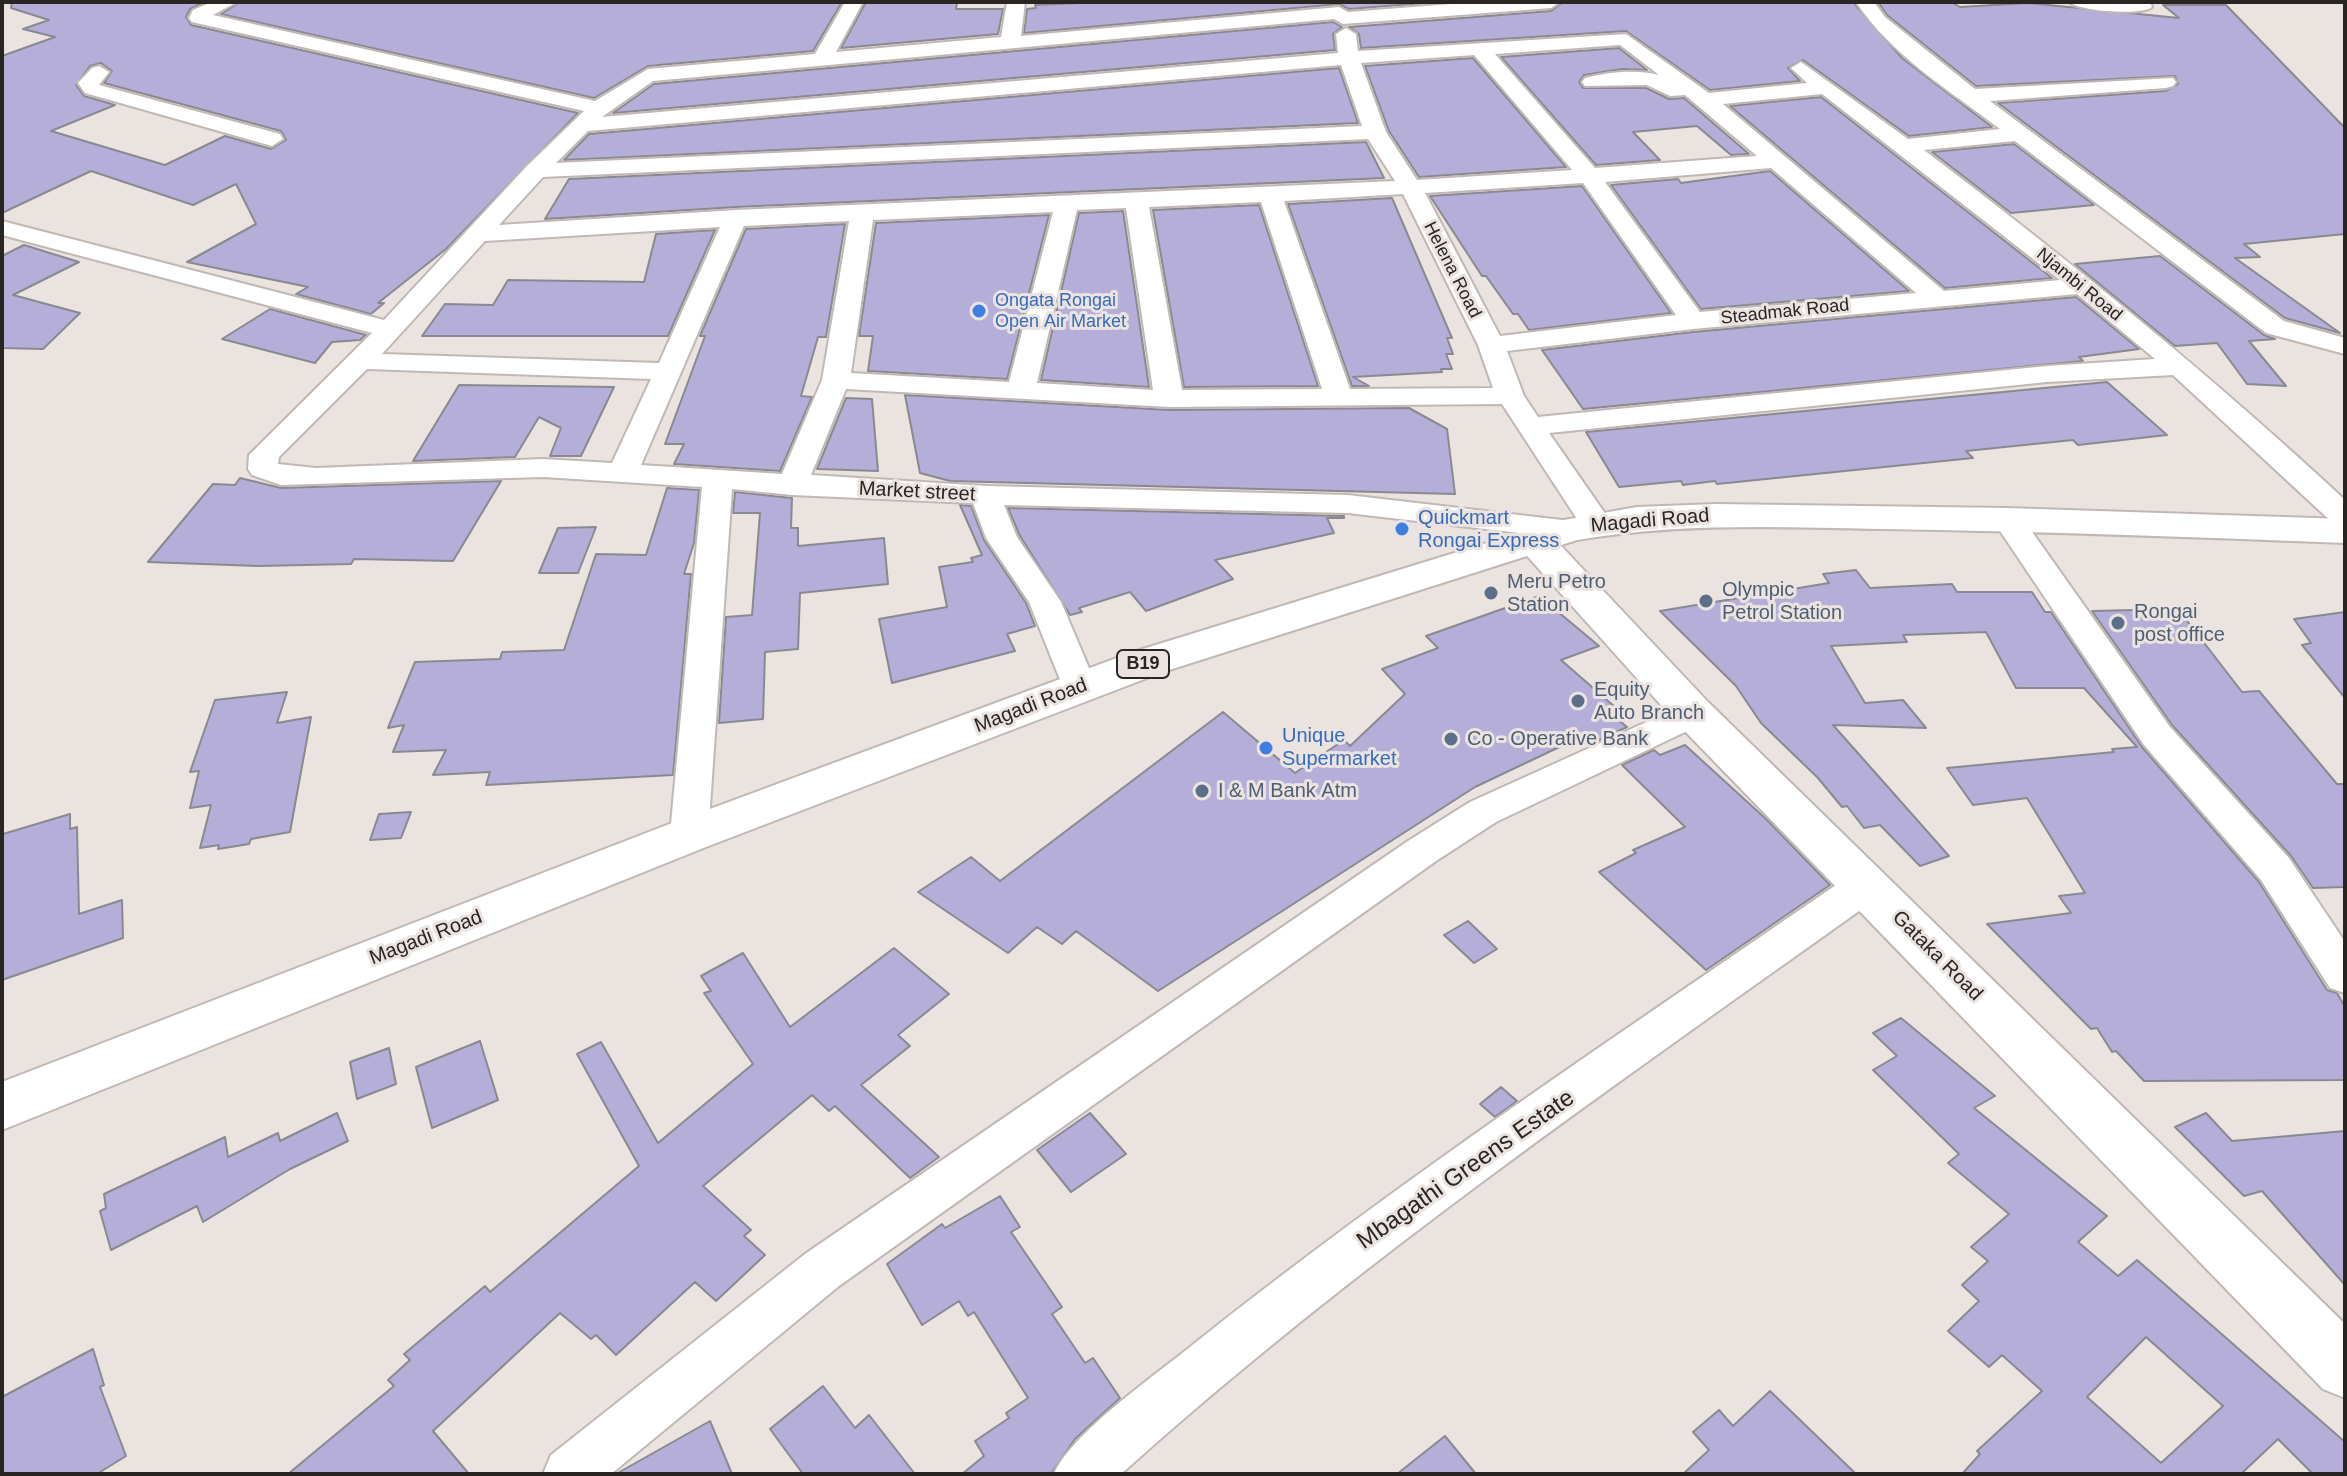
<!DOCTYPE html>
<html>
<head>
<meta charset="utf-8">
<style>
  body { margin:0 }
  #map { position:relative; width:2347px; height:1476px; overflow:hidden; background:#ebe3df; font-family:Helvetica,sans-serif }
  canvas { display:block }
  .frame { position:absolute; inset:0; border:4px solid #282523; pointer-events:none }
</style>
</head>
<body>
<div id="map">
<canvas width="2347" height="1476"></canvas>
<div class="frame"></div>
</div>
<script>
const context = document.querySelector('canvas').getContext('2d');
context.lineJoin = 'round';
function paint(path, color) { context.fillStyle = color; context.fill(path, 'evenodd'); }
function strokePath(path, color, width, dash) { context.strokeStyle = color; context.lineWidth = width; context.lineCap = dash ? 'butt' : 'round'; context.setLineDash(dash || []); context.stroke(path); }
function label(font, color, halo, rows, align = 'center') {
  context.font = font + ' Helvetica,sans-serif'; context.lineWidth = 6; context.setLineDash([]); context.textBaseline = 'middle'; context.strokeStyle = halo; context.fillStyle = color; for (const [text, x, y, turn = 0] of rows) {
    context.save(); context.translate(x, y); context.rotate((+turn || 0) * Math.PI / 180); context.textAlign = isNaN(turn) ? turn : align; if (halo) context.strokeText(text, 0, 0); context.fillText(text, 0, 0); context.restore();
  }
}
const building = new Path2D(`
  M12 2H204L190 9 186 17 191 25 578 113 446 249 378 303H384L371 314 296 294 308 287 187 262 256 224 236 184 193 205 91 171 2 213V56L55 37 23 29 49 20 11 8ZM101 63 112 71 104 83 281 131 286 140 271 149 225 136 165 165 51 131 115 105 84 96 76 85 90 66Z
  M240 2H842L813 51 648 66 594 98 221 14Z
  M866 2H957L956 9H1003L998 34 841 48Z
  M1102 2H1438L1349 9 1339 4 1024 33 1027 9 1036 8 1035 5Z
  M1563 2H1853L1902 58 1992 127 1909 136 1803 60 1788 68 1800 81 1710 90 1626 31 1361 48 1359 34 1349 27 1551 11Z
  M1878 2H1951L1960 7 2028 3 2179 18 2163 5H2226L2345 128V234L2244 244 2260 257 2235 258 2340 333 2285 318 1998 103 2166 91 2178 84 2175 76 1976 86 1887 15Z
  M1333 22 1342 27 1333 34 1335 50 613 113 654 84Z
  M1619 48 1647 70 1622 69 1584 75 1579 82 1583 88H1646L1669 99 1684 98 1749 154 1731 155 1697 126 1633 132 1660 160 1596 165 1501 57Z
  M1473 58 1566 167 1419 177 1389 131 1365 66Z
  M1339 68 1358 123 564 160 589 134Z
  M1821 97 2052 278 1945 288 1730 106Z
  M1366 142 1384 178 736 207 545 219 569 179Z
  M2014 144 2094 205 2011 213 1932 152Z
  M1770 171 1909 291 1701 309 1611 185 1678 179 1681 183Z
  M1582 186 1671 313 1529 330 1518 314H1513L1486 276H1482L1430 196Z
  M1392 198 1452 338H1447L1453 354H1446L1452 369H1441L1442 372 1353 377 1369 386H1352L1288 204Z
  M1259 205 1318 386 1184 387 1153 210Z
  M1123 211 1149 387 1041 380 1079 213Z
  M1049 215 1007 379 868 371 873 336H859L876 223Z
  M845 224 826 337H818L801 396 812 397 780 471 674 464 684 444H665L705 336H700L746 229Z
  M715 230 668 336H422L445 304 493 305 508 280 644 282 656 234Z
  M24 245 79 262 13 295 80 313 43 349 2 348V256Z
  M2160 256 2264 335 2275 339 2249 341 2286 386 2247 384 2217 343 2175 346 2075 264Z
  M2076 297 2139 349 2079 357 2083 361 1583 409 1542 350 1693 332Z
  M270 309 366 335 360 340 332 342 315 363 222 339Z
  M2107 382 2167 435 2078 445 2073 440 1966 451 1973 458 1717 484 1715 481 1683 485 1681 481 1619 487 1586 432Z
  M459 385 614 387 581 456H550L561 428 539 417 515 457 413 461Z
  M905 395 1169 410 1409 408 1447 429 1455 494 950 481 920 473Z
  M846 398 872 399 878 471 817 469Z
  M240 478 281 488 501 481 453 561 354 559 351 564 258 566 148 562 213 484 235 485Z
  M667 488 699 490 694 543 684 574H691L673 775 486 785 490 772 433 775 446 750 393 752 404 725 388 728 415 662 500 659 502 652 564 650 596 554 646 555Z
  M735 492 792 498 791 528H798V546L884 538 888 584 800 593 798 649 765 652 763 719 719 723 726 617 752 615 760 513H733Z
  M960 505 971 506 984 540 1026 603 1035 626 1007 634 1015 651 892 683 879 619 947 607 939 567 973 562 971 558 982 555Z
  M1008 508 1344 516V518H1327L1334 533 1215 560 1233 579 1146 611 1130 592 1079 608 1082 612 1070 615 1020 536Z
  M596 527 578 573H539L558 528Z
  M1856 570 1870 588 1952 584 1957 592H2032L2045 612H2051L2142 747 2259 882 2327 990 2337 993 2345 1007V1080L2144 1081 2116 1051 2112 1052 2097 1028 2091 1029 1987 924 2071 913 2059 896 2085 893 2027 798 1973 805 1947 768 2114 752 2112 749 2137 747 2084 688H2016L1986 632 1903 635 1907 642 1831 646 1865 703 1903 700 1926 728 1833 725 1949 856 1920 866 1880 825 1864 828 1847 806 1842 807 1818 778 1761 723 1736 686 1660 611 1829 583 1823 574Z
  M1539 596 1599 646 1561 660 1615 707 1608 711 1627 727 1597 741 1589 733 1475 787 1158 991 1076 931 1062 944 1037 927 1008 953 918 892 971 857 1000 881 1223 712 1295 773 1344 740 1350 746 1405 694 1382 669 1438 648 1426 636Z
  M2178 609 2242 692 2259 691 2337 784H2345V887L2313 888 2291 856 2172 725 2092 611Z
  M2345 612V698L2302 645 2311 643 2294 619Z
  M287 692 277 723 311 717 290 832 251 839 249 844 218 849 219 845 200 848 211 805 190 808 199 771 190 772 215 700Z
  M1685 745 1766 819 1830 885 1706 970 1599 872 1636 853 1633 850 1685 827 1622 765 1654 750 1660 755Z
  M411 812 401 838 370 840 379 814Z
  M70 814V829L77 827 79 914 122 900 123 938 2 980 3 834Z
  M1468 921 1497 949 1474 963 1444 935Z
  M894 948 949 994 898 1035 910 1046 861 1085 939 1157 910 1178 835 1106 829 1111 812 1095 703 1186 751 1230 744 1236 765 1255 716 1301 695 1282 616 1355 596 1335 591 1339 560 1313 433 1431 469 1474H288L394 1386 388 1380 410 1360 404 1354 485 1286 490 1292 639 1166 577 1054 601 1042 658 1143 753 1064 704 993 711 991 701 976 743 953 790 1027Z
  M1901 1018 1995 1096 1974 1108 2107 1216 2078 1242 2118 1276 2137 1260 2345 1442V1474H2313L2278 1439 2241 1474H1962L1980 1454 1977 1451 2042 1391 2002 1355 1989 1367 1948 1331 1979 1301 1962 1285 1988 1261 1971 1247 2009 1214 1948 1163 1959 1154 1873 1070 1897 1056 1873 1033ZM2146 1337 2223 1406 2161 1463 2087 1397Z
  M480 1041 498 1100 432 1128 416 1067Z
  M389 1048 396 1084 357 1099 350 1062Z
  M1501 1087 1517 1101 1495 1117 1480 1104Z
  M337 1113 348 1141 290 1169 203 1222 197 1206 111 1250 100 1211 106 1208 104 1194 225 1137 228 1157 278 1133 280 1141Z
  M1090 1113 1126 1154 1071 1192 1037 1150Z
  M2206 1113 2232 1141 2345 1131V1285L2262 1191 2244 1196 2175 1127Z
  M1000 1196 1020 1227 1011 1232 1062 1307 1052 1314 1085 1363 1093 1358 1120 1398 1075 1439 1051 1474H962L984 1456 975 1441 1009 1418 1006 1413 1028 1398 974 1312 968 1316 959 1301 922 1325 887 1264 942 1224 945 1228Z
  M93 1349 104 1385 100 1387 126 1456 97 1474H2V1397Z
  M823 1386 855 1428 869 1415 915 1474H803L770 1429Z
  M1770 1391 1856 1474H1683L1709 1450 1693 1432 1719 1410 1733 1426Z
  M710 1421 732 1474H616Z
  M1445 1436 1476 1474H1397Z`);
const street = new Path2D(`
  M212 2H237L213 15 595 101 648 69 815 54 845 2H863L836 52 1001 37 1007 2H1025L1021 36 1339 7 1348 12 1477 2H1560L1551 8 1343 24 1334 19 653 81 602 117 1338 53 1336 34 1346 28 1356 34 1358 51 1626 34 1709 93 1807 83 1791 68 1801 62 1908 139 2000 129C1950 91 1891 55 1856 2H1874L1885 17 1975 89 2173 78 2176 82 2173 86 2166 88 1990 101 2284 321 2345 338V354L2266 333 2015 141 1924 150C2070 261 2211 375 2345 500V526L2334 524 2173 375 2047 382 1549 433 1613 525 1608 532 1597 534 1585 531 1571 539 1348 513 1004 505 1017 537 1061 602 1097 687 1092 695 1080 699 1068 695 1063 687 1029 602 986 538 973 503 792 495 732 489 708 835 703 845 689 849 675 845 670 835 702 487 543 477 281 485 252 475 248 469 249 455 372 333 2 235V221L384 320 527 166 584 111 192 22 189 18 193 10ZM1620 45 1659 75C1635 69 1608 72 1585 78L1582 82 1585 86 1647 85 1670 96 1685 95 1757 156 1595 168 1495 54ZM1474 55 1572 170 1417 180 1386 132 1361 63ZM1341 65 1362 126 556 163 588 131ZM1822 94 2060 280 1944 291 1723 104ZM1368 139 1395 181 736 210 499 225 543 177ZM1771 168 1916 293 1700 312 1605 182ZM1583 183 1676 315 1500 336 1425 193ZM1403 194 1478 345 1493 388 1350 389 1284 201ZM1261 202 1322 389 1182 390 1149 207ZM1126 208 1153 390 1037 383 1077 210ZM1053 212 1009 382 851 373 873 220ZM849 221 822 380 782 474 641 465 744 226ZM720 227 659 363 382 354 485 241ZM2077 294 2155 359 2047 366 1538 417 1524 396 1507 351 1693 329ZM367 369 651 379 612 463 543 459 316 468 278 464 279 457ZM846 389 1169 407 1502 404 1579 522 1348 495 987 486 811 475Z
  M2069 2H2150L2152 7C2142 16 2078 11 2069 2Z
  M99 66 109 72 99 85 280 134 283 139 272 146 85 93 78 83 92 68Z
  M2007 510 2018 512 2170 727 2289 858 2345 942V993L2330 988 2261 880 2144 745 1992 519 1996 512Z
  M1693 701 1706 704 1711 713 1706 722 1496 822 1436 861 839 1286 611 1474H543L551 1455 805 1254 1408 841 1470 802Z
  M1866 870 1880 874 1886 885 1880 896C1621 1081 1358 1261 1121 1474H1054C1071 1434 1154 1376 1190 1347 1402 1177 1629 1028 1852 874Z`);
const secondary = new Path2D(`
  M1534 528 1548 532 1708 702 2345 1324V1398L2323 1389 1678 724 1520 548 1515 540 1520 532Z`);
const highway = new Path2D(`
  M1716 504 2007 508 2345 519V543C2190 537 2034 531 1879 529 1777 527 1677 523 1577 540L1163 672 706 847 2 1130V1082L672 823 1133 652 1558 521 1637 507Z`);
const markers = [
  [979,311,8,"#3f7fe0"],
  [1402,529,8,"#3f7fe0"],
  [1491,593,8,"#5c6f8a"],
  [1706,601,8,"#5c6f8a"],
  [2118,623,8,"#5c6f8a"],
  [1578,701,8,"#5c6f8a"],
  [1451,739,8,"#5c6f8a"],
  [1266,748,8,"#3f7fe0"],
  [1202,791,8,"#5c6f8a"]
];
const farStreetnames = [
  ["Helena Road",1452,270,63],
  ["Njambi Road",2079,285,39],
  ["Steadmak Road",1785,312,-6]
];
const farShopnames = [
  ["Ongata Rongai",995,301],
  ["Open Air Market",995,322]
];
const shields = [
  [1143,664,52]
];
const shieldNames = [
  ["B19",1143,664]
];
const streetNames = [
  ["Market street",917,492,3],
  ["Magadi Road",1650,521,-5],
  ["Magadi Road",1031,706,-21],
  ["Magadi Road",426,938,-21],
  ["Gataka Road",1937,956,45]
];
const shopNames = [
  ["Quickmart",1418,518],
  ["Rongai Express",1418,541],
  ["Unique",1282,736],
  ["Supermarket",1282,759]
];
const serviceNames = [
  ["Meru Petro",1507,582],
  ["Station",1507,605],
  ["Olympic",1722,590],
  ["Petrol Station",1722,613],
  ["Rongai",2134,612],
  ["post office",2134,635],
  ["Equity",1594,690],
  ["Auto Branch",1594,713],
  ["Co - Operative Bank",1467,739],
  ["I & M Bank Atm",1218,791]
];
const nearStreetnames = [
  ["Mbagathi Greens Estate",1466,1170,-35]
];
paint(building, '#b4aed8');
strokePath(building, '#8a8990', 2);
strokePath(street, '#c0b8b4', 4);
strokePath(secondary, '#c0b8b4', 4);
strokePath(highway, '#c0b8b4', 4);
paint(street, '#fff');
paint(secondary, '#fff');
paint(highway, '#fff');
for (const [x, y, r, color] of markers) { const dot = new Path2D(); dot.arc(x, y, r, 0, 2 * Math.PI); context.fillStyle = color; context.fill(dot); strokePath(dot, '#ebe3df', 3); }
label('18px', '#282523', '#ebe3df', farStreetnames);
label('18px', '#366cbe', '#ebe3df', farShopnames, 'left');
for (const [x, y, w] of shields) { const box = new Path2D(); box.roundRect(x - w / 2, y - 14, w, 28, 6); context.fillStyle = '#ebe3df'; context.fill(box); strokePath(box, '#282523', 2); }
label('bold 18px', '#282523', null, shieldNames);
label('20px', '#282523', '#ebe3df', streetNames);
label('20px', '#366cbe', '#ebe3df', shopNames, 'left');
label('20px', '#4e5e75', '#ebe3df', serviceNames, 'left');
label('24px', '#282523', '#ebe3df', nearStreetnames);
</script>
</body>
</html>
